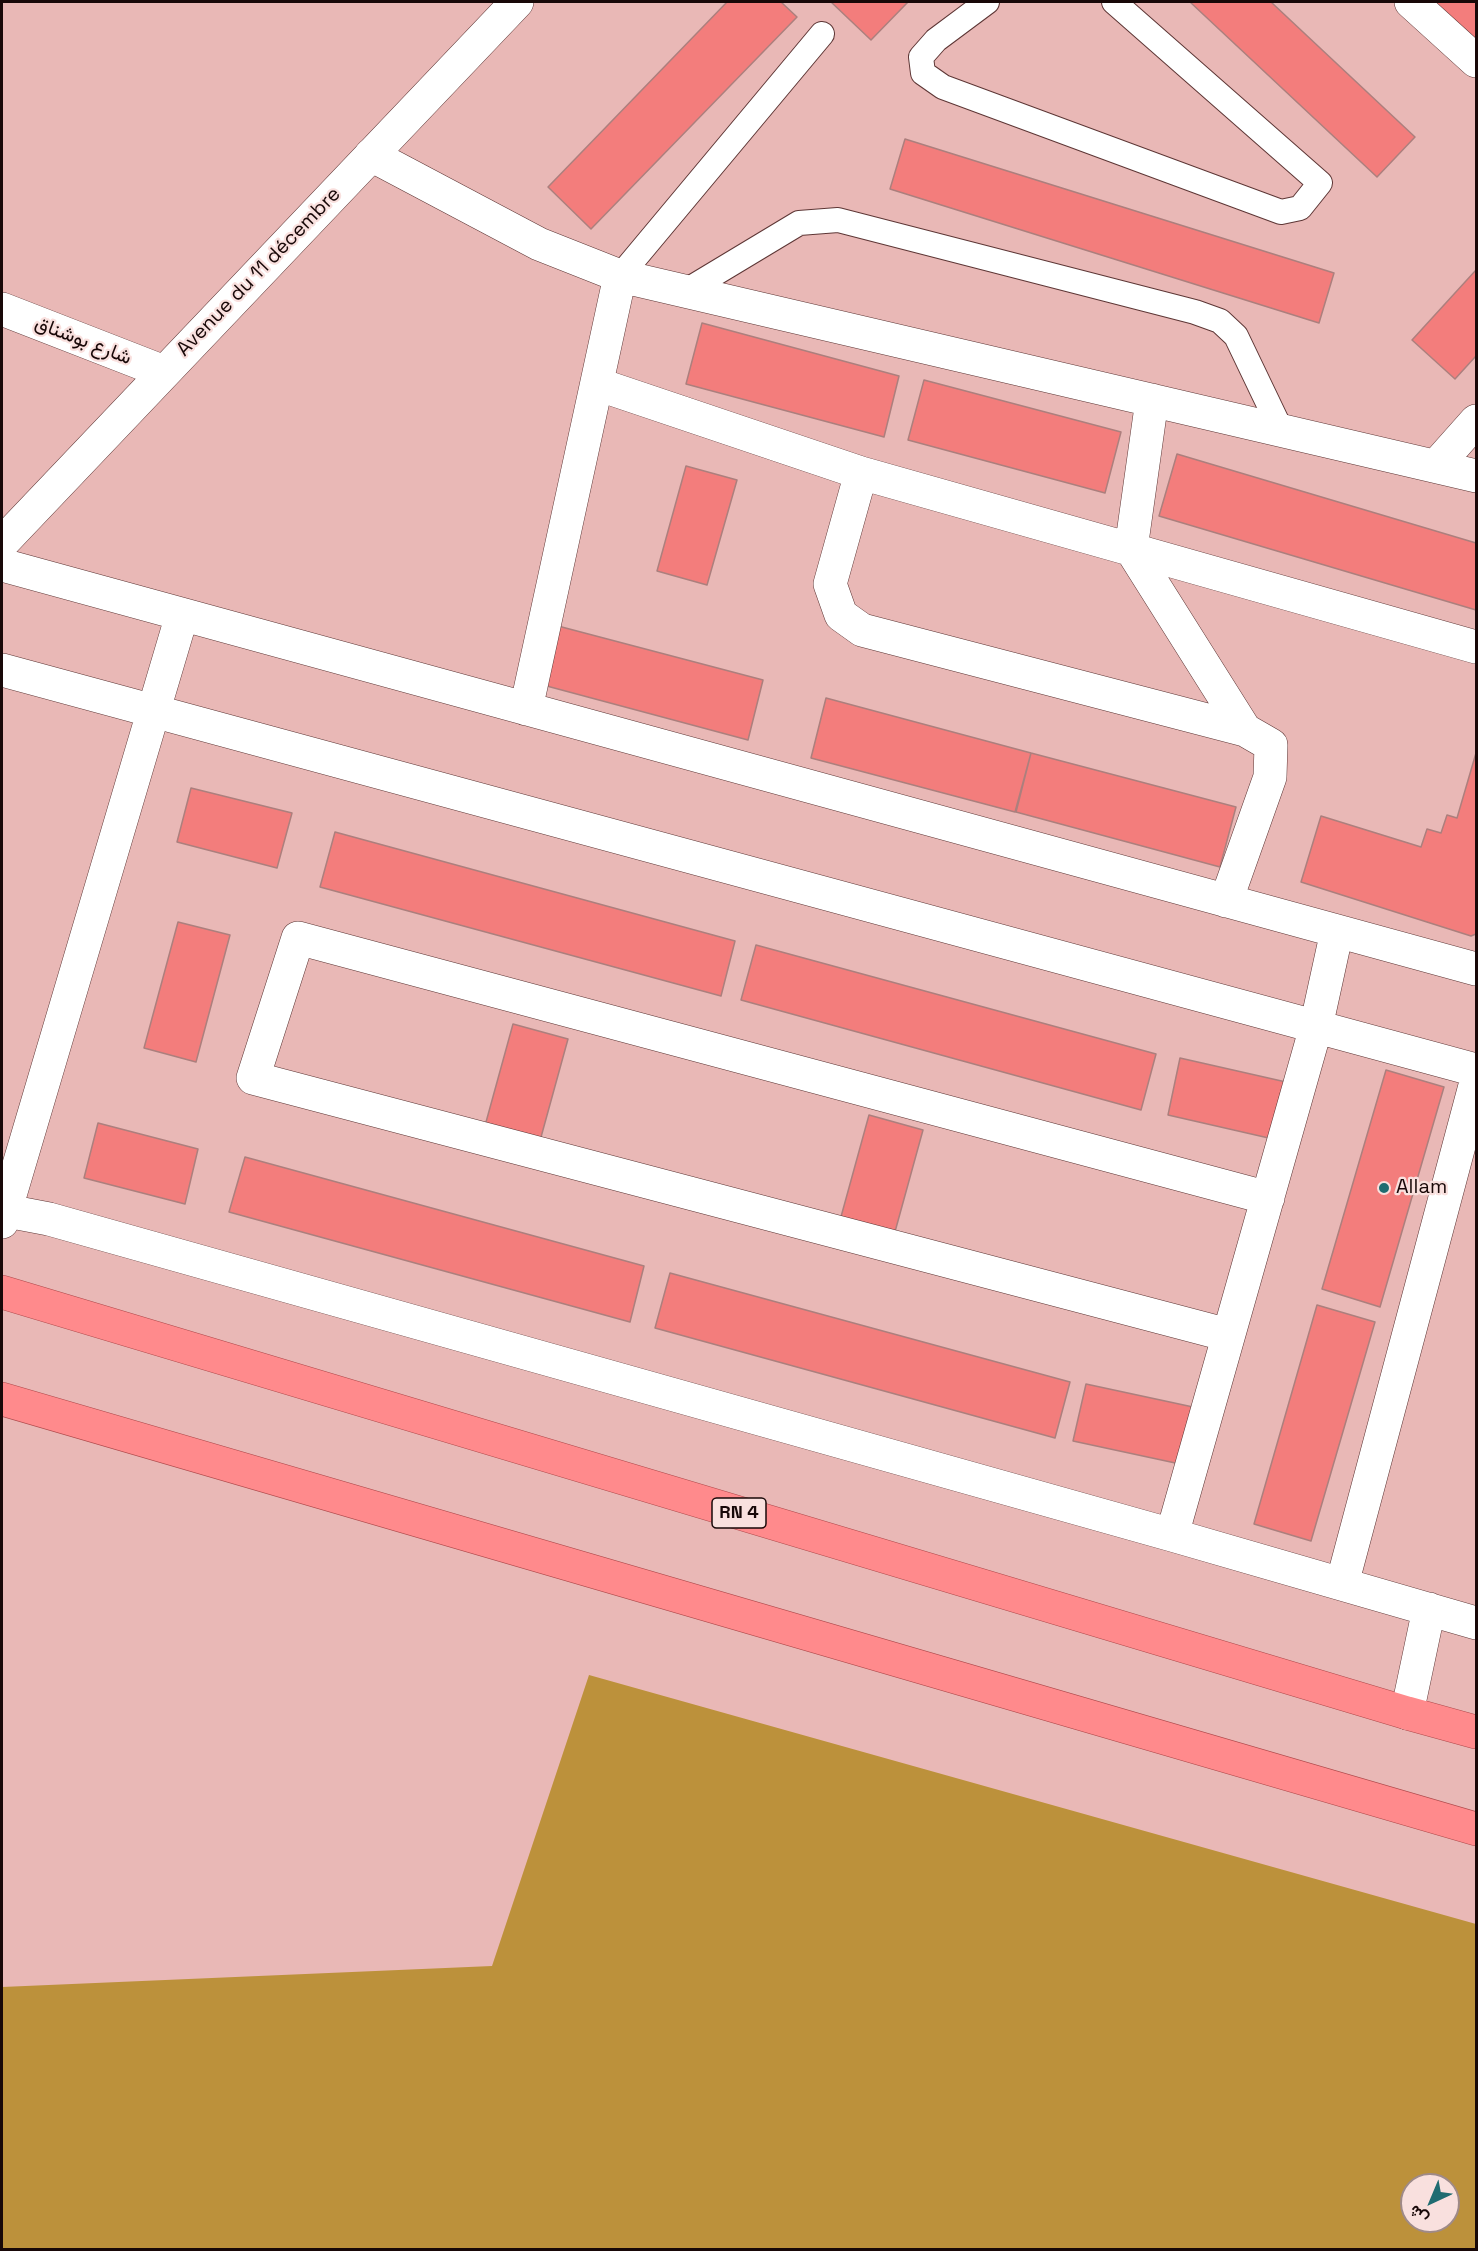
<!DOCTYPE html>
<html>
<head>
<meta charset="utf-8">
<style>
  body { margin:0 }
  #map { position:relative; width:1478px; height:2251px; overflow:hidden; background:#e9b8b6; font-family:"Space Grotesk",Vazirmatn,sans-serif }
  canvas { display:block }
  .frame { position:absolute; inset:0; border:3px solid #180808; pointer-events:none }
  .north { position:absolute; left:1400px; top:2173px; width:60px; height:60px; box-sizing:border-box; background:#f9e0de; border:2px solid #9f8a88; border-radius:50%; rotate:224deg; font-size:16px; font-weight:700; line-height:24px; text-align:center; color:#180808 }
  .north::after { content:''; display:block; margin:auto; width:21px; height:27px; background:#206c71; clip-path:polygon(50% 0,100% 100%,50% 72%,0 100%) }
</style>
</head>
<body>
<div id="map">
<canvas width="1478" height="2251"></canvas>
<div class="frame"></div>
<div class="north">ش</div>
</div>
<script>
const context = document.querySelector('canvas').getContext('2d');
context.lineJoin = 'round';
function paint(path, color) { context.fillStyle = color; context.fill(path, 'evenodd'); }
function strokePath(path, color, width, dash) { context.strokeStyle = color; context.lineWidth = width; context.lineCap = dash ? 'butt' : 'round'; context.setLineDash(dash || []); context.stroke(path); }
function label(font, color, halo, rows, align = 'center') {
  context.font = font + ' "Space Grotesk",Vazirmatn,sans-serif'; context.lineWidth = 4.5; context.setLineDash([]); context.textBaseline = 'middle'; context.strokeStyle = halo; context.fillStyle = color; for (const [text, x, y, turn = 0] of rows) {
    context.save(); context.translate(x, y); context.rotate((+turn || 0) * Math.PI / 180); context.textAlign = isNaN(turn) ? turn : align; if (halo) context.strokeText(text, 0, 0); context.fillText(text, 0, 0); context.restore();
  }
}
const green = new Path2D(`
  M589 1675 1476 1924V2249H2V1987L492 1966ZM1412 2185H1448V2221H1412Z`);
const building = new Path2D(`
  M727 2H781L797 17 591 229 548 187Z
  M831 2H908L871 40Z
  M1190 2H1271L1415 137 1377 177Z
  M1426 2H1476V49Z
  M905 139 1334 273 1319 323 890 189Z
  M1476 270V356L1455 379 1412 340Z
  M702 323 899 376 884 437 686 384Z
  M924 380 1121 432 1105 493 908 440Z
  M1177 454 1476 543V610L1159 516Z
  M686 466 737 480 707 585 657 571Z
  M558 626 763 680 748 740 543 685Z
  M826 698 1031 753 1015 812 811 758Z
  M1031 753 1236 807 1220 867 1016 812Z
  M1476 753V934L1471 936 1301 882 1321 816 1421 847 1427 829 1441 833 1447 815 1457 818Z
  M191 788 292 813 277 868 177 842Z
  M335 832 735 941 721 996 320 887Z
  M178 922 230 935 196 1062 144 1048Z
  M756 945 1156 1054 1141 1110 741 1000Z
  M513 1024 568 1039 538 1148 483 1133Z
  M1180 1058 1286 1082 1273 1139 1168 1115Z
  M1386 1070 1444 1087 1380 1307 1322 1289Z
  M869 1115 923 1130 893 1239 839 1224Z
  M98 1123 198 1149 185 1204 84 1178Z
  M245 1157 644 1266 630 1322 229 1212Z
  M670 1273 1070 1382 1055 1438 655 1328Z
  M1317 1305 1375 1322 1311 1541 1254 1524Z
  M1086 1384 1193 1407 1180 1464 1073 1441Z`);
const service = new Path2D(`
  M987 2 936 40 921 57 923 73 943 87 1281 212 1300 208 1320 183 1114 2
  M620 276 822 34
  M686 291 799 223 838 220 1195 312 1220 321 1236 336 1281 430`);
const minor = new Path2D(`
  M1411 2 1476 61
  M371 155 539 244 620 276 1476 476
  M2 309 164 372
  M597 384 861 473 1476 647
  M1152 400 1131 549 1245 730
  M1436 466 1476 421
  M861 473 830 584 841 615 862 630 1245 730 1271 745 1270 777 1226 901
  M2 565 1476 969
  M2 670 1476 1070
  M526 709 620 276
  M2 1210 49 1219 1172 1535 1476 1623
  M2 1222 182 615
  M1228 1335 253 1078 298 938 1268 1198
  M1172 1535 1316 1027 1337 931
  M1342 1584 1476 1082
  M1407 1713 1429 1609`);
const tertiary = new Path2D(`
  M2 543 517 2`);
const trunk = new Path2D(`
  M2 1292 1407 1713 1476 1732
  M2 1399 1476 1829`);
const markers = [
  [1384,1188,6,"#206c71"]
];
const shields = [
  [739,1513,54]
];
const shieldNames = [
  ["RN 4",739,1513]
];
const streetNames = [
  ["Avenue du 11 décembre",259,272,-46],
  ["شارع بوشناق",83,341,21]
];
const poiNames = [
  ["Allam",1396,1188]
];
paint(green, '#bc913b');
paint(building, '#f37d7c');
strokePath(building, '#ac7f7d', 1.5);
strokePath(service, '#5d3635', 26);
strokePath(minor, '#5d3635', 34);
strokePath(tertiary, '#5d3635', 34);
strokePath(trunk, '#ae494b', 34);
strokePath(service, '#fff', 24);
strokePath(minor, '#fff', 33);
strokePath(tertiary, '#fff', 33);
strokePath(trunk, '#ff8a8c', 33);
for (const [x, y, r, color] of markers) { const dot = new Path2D(); dot.arc(x, y, r, 0, 2 * Math.PI); context.fillStyle = color; context.fill(dot); strokePath(dot, '#f9e0de', 2); }
for (const [x, y, w] of shields) { const box = new Path2D(); box.roundRect(x - w / 2, y - 15, w, 30, 4.5); context.fillStyle = '#f9e0de'; context.fill(box); strokePath(box, '#180808', 1.5); }
label('bold 18px', '#180808', null, shieldNames);
label('20px', '#180808', '#f9e0de', streetNames);
label('20px', '#180808', '#f9e0de', poiNames, 'left');
</script>
</body>
</html>
